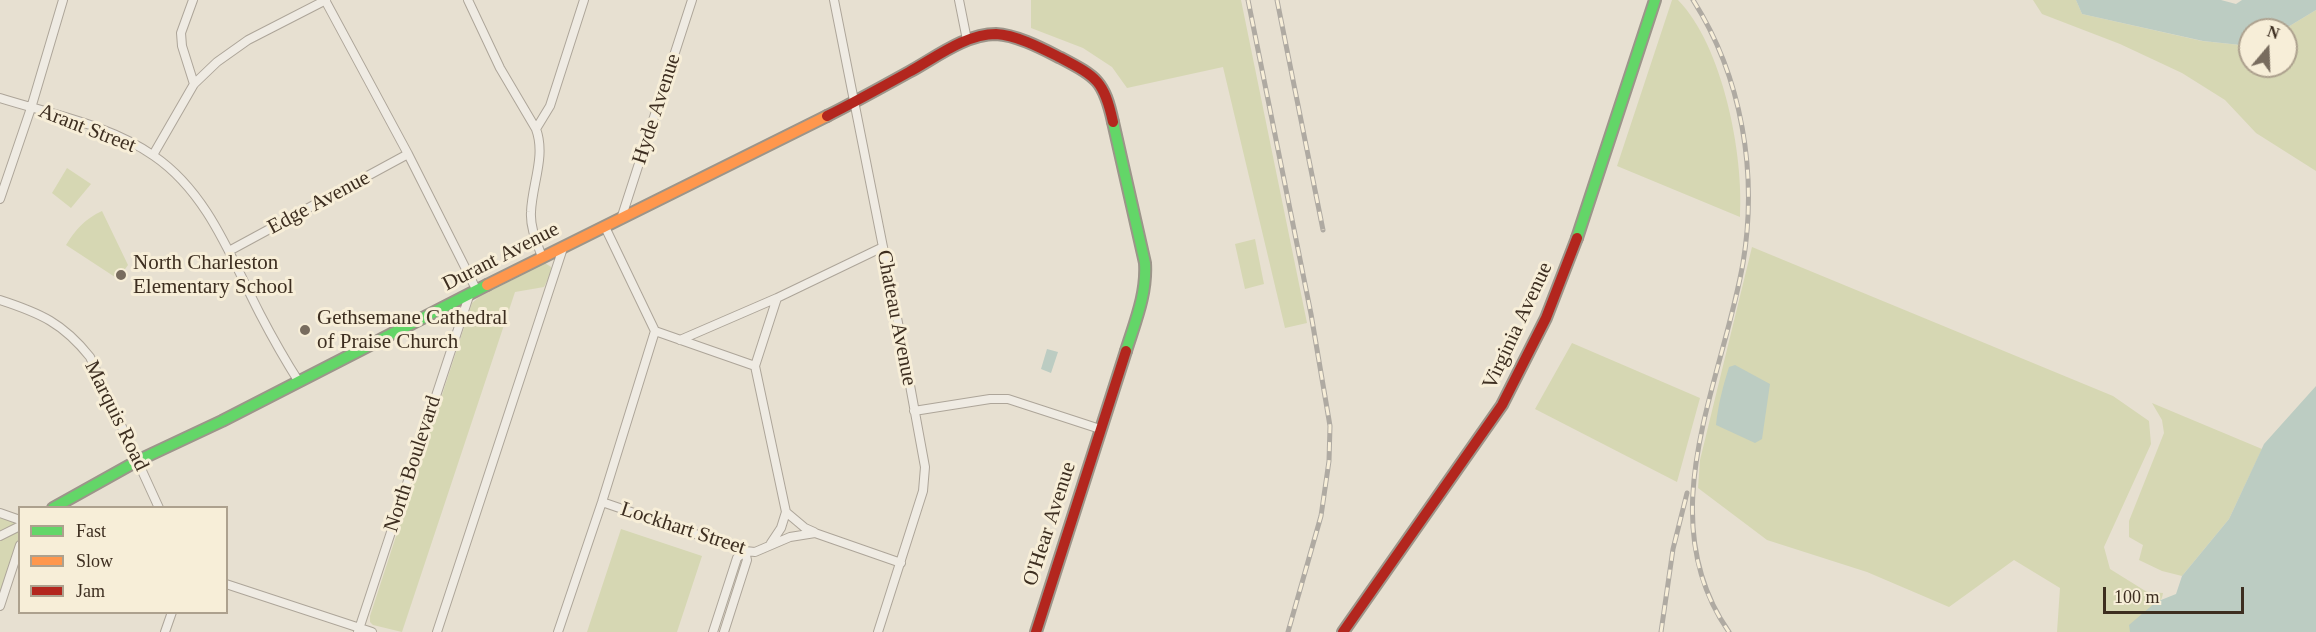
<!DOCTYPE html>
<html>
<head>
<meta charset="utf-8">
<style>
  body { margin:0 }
  #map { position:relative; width:2316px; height:632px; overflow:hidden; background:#e7e0d1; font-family:Georgia,serif }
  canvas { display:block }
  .legend { position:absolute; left:18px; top:506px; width:210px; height:108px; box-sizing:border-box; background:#f7eed8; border:2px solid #ada18e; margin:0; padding:8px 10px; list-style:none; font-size:18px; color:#3d2e20 }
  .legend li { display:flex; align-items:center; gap:12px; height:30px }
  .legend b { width:30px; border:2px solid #ada18e }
  .north { position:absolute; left:2238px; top:18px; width:60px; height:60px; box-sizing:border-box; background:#f7eed8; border:2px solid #ada18e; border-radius:50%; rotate:19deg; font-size:16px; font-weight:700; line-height:24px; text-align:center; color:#3d2e20 }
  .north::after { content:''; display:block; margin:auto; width:21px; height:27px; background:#786c5e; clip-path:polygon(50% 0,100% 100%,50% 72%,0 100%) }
  .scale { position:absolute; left:2103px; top:587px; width:141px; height:27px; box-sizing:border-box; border:3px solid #3d2e20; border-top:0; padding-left:8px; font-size:18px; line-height:21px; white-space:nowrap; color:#3d2e20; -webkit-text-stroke:4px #f7eed8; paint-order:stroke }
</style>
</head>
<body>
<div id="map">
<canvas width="2316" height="632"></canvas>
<ul class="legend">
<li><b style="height:8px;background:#63d668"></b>Fast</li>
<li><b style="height:8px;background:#ff974d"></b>Slow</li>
<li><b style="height:8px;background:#b3261e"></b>Jam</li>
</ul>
<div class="north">N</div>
<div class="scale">100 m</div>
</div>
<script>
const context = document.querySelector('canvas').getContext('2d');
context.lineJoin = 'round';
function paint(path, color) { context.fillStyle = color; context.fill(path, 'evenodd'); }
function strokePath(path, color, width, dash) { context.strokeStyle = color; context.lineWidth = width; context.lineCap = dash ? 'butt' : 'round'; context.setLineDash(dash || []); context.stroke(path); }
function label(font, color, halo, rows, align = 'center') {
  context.font = font + ' Georgia,serif'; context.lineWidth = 6; context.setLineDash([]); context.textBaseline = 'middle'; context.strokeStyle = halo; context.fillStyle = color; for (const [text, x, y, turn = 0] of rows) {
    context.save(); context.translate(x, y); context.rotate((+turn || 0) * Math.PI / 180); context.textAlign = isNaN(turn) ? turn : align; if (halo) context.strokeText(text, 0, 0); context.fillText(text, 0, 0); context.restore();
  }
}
const green = new Path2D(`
  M1031 0H1241L1307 323 1285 328 1223 67 1127 88 1112 67 1083 48 1031 28Z
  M1672 0H1678C1723 46 1744 155 1740 217L1617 166Z
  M2033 0H2076L2082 14 2202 41 2250 46V66H2286V30H2283L2316 10V171L2256 133 2225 100 2182 73 2120 44 2042 14Z
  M67 168 91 184 71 208 52 193Z
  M102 211 128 265 118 279 66 245C76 229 85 219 102 211Z
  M1255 239 1264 284 1245 289 1235 244Z
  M1752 247 2113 396 2149 421 2151 444 2104 547 2110 569 2147 592 2163 593C2161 608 2144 617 2143 632H2057L2060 588 2014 560 1949 607 1867 572 1767 540 1698 488 1700 460Z
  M545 263 551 267V273L544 287 515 292 402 632 373 625 370 622V616L472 303 479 297Z
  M1572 343 1700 398 1677 482 1535 409Z
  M2152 403 2262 449 2229 519 2182 576 2162 571 2139 560 2143 545 2129 537V521L2164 433 2162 420Z
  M0 513 20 520 19 541 0 591Z
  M621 529 702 556 677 632H587Z`);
const water = new Path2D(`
  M2076 0H2221L2236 4 2242 0H2316V10L2283 30H2250V46L2203 41 2082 14Z
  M1047 349 1058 352 1051 373 1041 369Z
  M1735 365 1770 384 1762 439 1755 443 1716 425C1718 405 1723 386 1729 367Z
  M2316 386V632H2130L2129 625 2156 602 2176 594 2182 576 2229 519 2264 444Z`);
const street = new Path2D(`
  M193 0 181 33 182 46 194 84
  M325 0 408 154 477 291
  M468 0 500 68 536 129
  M834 0 905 358 925 467 923 491 878 632
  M959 0 967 40
  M0 98C51 114 110 125 154 156 208 193 231 258 260 314 272 337 285 360 299 382
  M153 155 194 84 217 62 248 40 326 0
  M0 199 31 108 63 0
  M621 219 692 0
  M229 251 408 154
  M542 257C537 243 530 228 531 212 532 184 546 156 536 129L550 106 584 0
  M0 300C40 313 63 323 90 357L159 508
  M655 331 755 366
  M680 340 777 298 883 247
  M914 411 990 399H1008L1100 429
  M602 502 745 551 755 552 790 537 815 533 901 563
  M786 512 805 528 814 532
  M0 513 20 520
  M0 536 20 526
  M771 543 781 528 786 512 755 366 777 298
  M226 584 372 632
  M0 606 20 545
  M165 632 172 612
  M358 632 469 296
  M437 632 563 248
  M558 632 602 502 655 331 605 227
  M713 632 737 558 745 551 747 560 724 632`);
const fast = new Path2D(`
  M1113 122 1145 263C1147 294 1135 322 1126 351
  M1577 238 1655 0
  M53 508 139 460 222 421 487 285`);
const slow = new Path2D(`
  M487 285 827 116`);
const jam = new Path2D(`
  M827 116C855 102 882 87 909 72 935 58 965 34 996 34 1017 35 1043 49 1061 58 1097 77 1104 81 1113 122
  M1036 632 1126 351
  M1343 632 1502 405 1546 318 1577 238`);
const rail = new Path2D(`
  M1248 0 1311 314 1330 426 1329 461 1321 516 1288 632
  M1277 0 1323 230
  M1693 0C1742 77 1758 173 1743 263 1722 384 1649 517 1729 632
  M1661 632 1673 549 1687 493`);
const markers = [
  [121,275,6,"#786c5e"],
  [305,330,6,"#786c5e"]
];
const streetNames = [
  ["Hyde Avenue",657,109,-72],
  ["Arant Street",87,129,21],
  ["Edge Avenue",319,203,-28],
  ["Durant Avenue",501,257,-27],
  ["Chateau Avenue",896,318,79],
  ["Virginia Avenue",1518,326,-65],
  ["Marquis Road",116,416,64],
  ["North Boulevard",413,464,-72],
  ["O'Hear Avenue",1050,524,-72],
  ["Lockhart Street",683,529,18]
];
const poiNames = [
  ["North Charleston",133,263],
  ["Elementary School",133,287],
  ["Gethsemane Cathedral",317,318],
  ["of Praise Church",317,342]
];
paint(green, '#d6d7b3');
paint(water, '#bcccc2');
strokePath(street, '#ada599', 10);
strokePath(fast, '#9c958a', 14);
strokePath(slow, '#9c958a', 14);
strokePath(jam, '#9c958a', 14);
strokePath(street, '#efebe3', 8);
strokePath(fast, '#63d668', 10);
strokePath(slow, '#ff974d', 10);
strokePath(jam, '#b3261e', 10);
strokePath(rail, '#afaaa2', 5);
strokePath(rail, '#f7eed8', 3, [9]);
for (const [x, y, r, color] of markers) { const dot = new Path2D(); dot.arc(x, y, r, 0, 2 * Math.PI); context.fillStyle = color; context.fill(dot); strokePath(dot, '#f7eed8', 2); }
label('21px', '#3d2e20', '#f7eed8', streetNames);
label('21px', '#3d2e20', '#f7eed8', poiNames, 'left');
</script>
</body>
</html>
